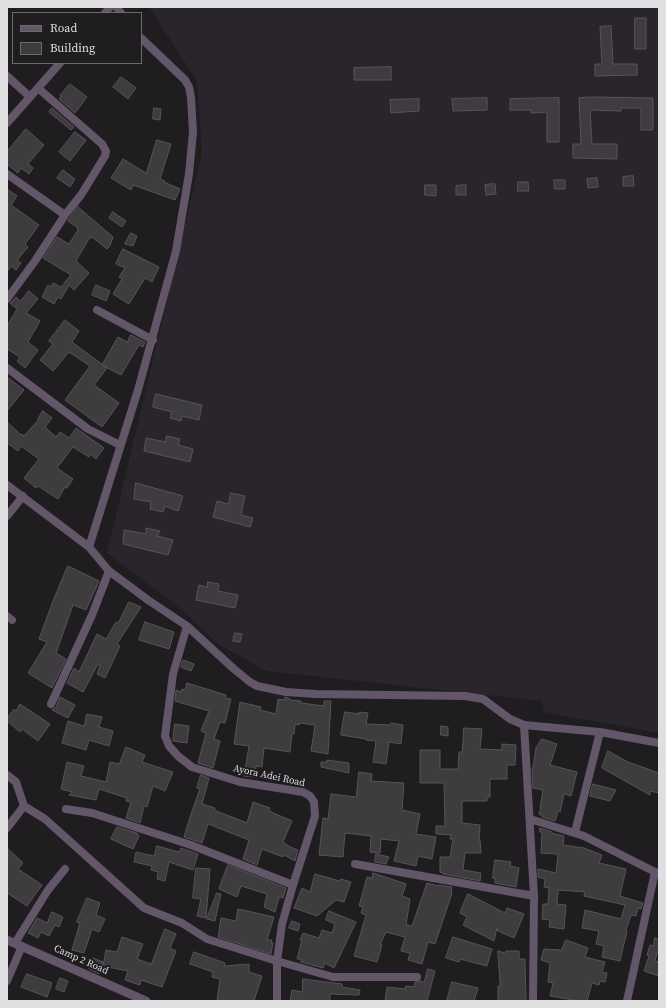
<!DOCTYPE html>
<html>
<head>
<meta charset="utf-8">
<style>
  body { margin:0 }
  #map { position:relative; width:666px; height:1008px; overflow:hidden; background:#1f1d20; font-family:"Source Serif 4",serif }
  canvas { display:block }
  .frame { position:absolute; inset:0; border:8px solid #dfdee0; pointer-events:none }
  .legend { position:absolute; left:12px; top:12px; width:130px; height:52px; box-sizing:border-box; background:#1f1d20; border:1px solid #6c6a6d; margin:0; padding:5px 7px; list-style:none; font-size:12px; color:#dfdee0 }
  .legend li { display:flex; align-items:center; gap:8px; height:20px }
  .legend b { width:20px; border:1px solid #6c6a6d }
</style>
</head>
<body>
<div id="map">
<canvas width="666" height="1008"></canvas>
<div class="frame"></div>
<ul class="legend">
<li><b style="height:5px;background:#635669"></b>Road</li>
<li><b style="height:11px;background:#3e3c3f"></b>Building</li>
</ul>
</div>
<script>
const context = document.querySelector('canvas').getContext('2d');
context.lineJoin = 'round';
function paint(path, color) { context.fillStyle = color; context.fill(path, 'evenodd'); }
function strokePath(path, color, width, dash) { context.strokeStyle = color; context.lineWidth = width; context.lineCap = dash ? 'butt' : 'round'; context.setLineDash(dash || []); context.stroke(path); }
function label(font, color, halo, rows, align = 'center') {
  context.font = font + ' "Source Serif 4",serif'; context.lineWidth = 4; context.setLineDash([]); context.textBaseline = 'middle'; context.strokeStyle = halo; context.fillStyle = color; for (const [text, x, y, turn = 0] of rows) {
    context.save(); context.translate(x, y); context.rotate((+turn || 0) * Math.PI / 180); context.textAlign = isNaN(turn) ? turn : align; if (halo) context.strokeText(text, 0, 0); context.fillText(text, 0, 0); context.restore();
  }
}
const built = new Path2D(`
  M149 7H659V733L544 712 542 701 267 671 219 645 179 607 107 553 202 153 197 81Z`);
const building = new Path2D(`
  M635 18H646V49H635Z
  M611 26 613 64H637V75L595 76V64H602L600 27Z
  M391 67V80H354V68Z
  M121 77 136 88 128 99 113 87Z
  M70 84 87 97 75 113 59 99 62 97 60 96Z
  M592 97 653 98V130H641V108H621V111L590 110 592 144H617V159L573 158V144H581L579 98Z
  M487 98V110L453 111 452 99Z
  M559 98V142H547V112L531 113V110H510V99Z
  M419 99V111L391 113 390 100Z
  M52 108 74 127 71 130 49 112Z
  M154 108 161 109 160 120 153 119Z
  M26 129 44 145 28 164 33 168 29 174 21 168 18 173 7 164V152Z
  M75 132 86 140 70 161 59 152Z
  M157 140 171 144 160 179 165 181 164 182 180 189 175 200 133 185 131 190 111 178 123 159 146 173Z
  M63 170 75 179 70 187 57 178Z
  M633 176 634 186H623V177Z
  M597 178 598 187 588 188 587 179Z
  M554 180H565V189H555Z
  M518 182H528L529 191H518Z
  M495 184 496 194 486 195 485 185Z
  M425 185H436V196L425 195Z
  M466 185V195H456V186Z
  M7 189 17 196 11 205 39 225 25 244 28 247 17 260 21 263 16 270 11 266 7 272Z
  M78 207 113 237 110 246 107 249 92 237V238L90 237 76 261 89 273 74 290 69 285 61 299 58 297 54 304 42 297 48 285 51 287 53 283 61 287 71 275 43 258 57 237 69 244 78 230 77 229 78 228 68 221Z
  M113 212 126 221 122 227 109 218Z
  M131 233 137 236 133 246 125 244Z
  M123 249 159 267 152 282 145 278 129 304 113 294 122 279 119 277 125 268 116 264Z
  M96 285 110 291 106 301 92 295Z
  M29 291 38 299 26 313 40 321 28 342 38 350 25 368 17 361 20 357 7 349V326L17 309 10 303 16 297 20 301Z
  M65 320 79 331 72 342 107 368 94 385 119 403 102 427 65 400 90 366 69 352 53 371 40 360 53 344 49 341Z
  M131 335 145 342 143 347 139 345 121 375 102 365 118 337 127 342Z
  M7 377 24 390 7 411Z
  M156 394 202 405 199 420 182 416 181 421 170 418 172 412 153 407Z
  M43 411 52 418 45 427 56 437 60 432 69 438 76 428 104 448 96 459 90 454 89 457 73 447 57 468 73 479 67 488 65 487 58 499 38 486 36 488 24 478 39 459 21 446 18 451 7 443V422L21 435 22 434 24 436 39 419H38Z
  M167 436 180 439 178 445 193 449 190 462 144 451 146 438 165 442Z
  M136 483 183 496 178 511 165 506 163 512 150 509 151 502 134 499Z
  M231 493 245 496 241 515 253 518 250 527 213 517 217 501 228 504Z
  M146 528 160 531 157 536 173 540 168 555 123 544 124 530 146 534Z
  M68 566 99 581 86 610 73 605 56 653 66 659 52 688 28 673 47 642 39 639 53 601Z
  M208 582 219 584 218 591 238 595 235 608 196 600 199 585 207 587Z
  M129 602 141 607 117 644 120 646 105 678 97 674 100 665 98 664 83 692 67 683 74 668 79 672 97 634 106 639 116 622 118 623Z
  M145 622 174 632 169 649 139 640Z
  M235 633 242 634 240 642 233 641Z
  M183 660 194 664 191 671 181 667Z
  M187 683 226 695 225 698 231 699 225 723 220 722 214 739 220 741 213 768 198 763 206 733 201 731 209 711 175 701 176 690 181 692 182 689 185 690Z
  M60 697 75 705 68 718 52 710 56 707Z
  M285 697 288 698 291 700 301 701V703L324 706V701H331L328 754 311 751 315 725 299 723V725L295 724 294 734H292L290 752 264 748 262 767 256 766 255 777 244 776 249 746 234 744 240 702 261 707 260 710 276 714 278 699 285 700Z
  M20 704 50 724 38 741 22 729 20 732 7 721V718L14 709 16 711Z
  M345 712 359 714V712L368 713 366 724 390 725 391 723 403 725 401 744 389 742 386 764 373 762 376 741 366 740V739L341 735Z
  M87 714 102 717 99 727 113 731 109 746 89 740 86 750 62 743 68 721 84 726Z
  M175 724 189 726 187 743 173 741Z
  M441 726 448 727V736L441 735Z
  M464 728 482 729 480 749 502 750V744L516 745 515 765H507V779H490V797H487V801H462V823L480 825 479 840H480L481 853H465L463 870 481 873 480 881 443 874V873L440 872V857H450L453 839H450L451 835 436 834V826H445L444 783H420V750H440V769H458L459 752H462Z
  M542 739 557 744 550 765 577 772 571 796 564 794 560 812 558 811 555 821 542 817 543 816 539 814 541 807H540L543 790 533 788 532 768H533L536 748Z
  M126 747 145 755 142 762 173 772 165 791 153 786 147 807 144 806 140 823 126 818 131 802 126 801 127 798 99 789 96 800 69 795 72 792 61 789 67 762 84 766 81 776 106 782 110 762 119 764Z
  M608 751 628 762 659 773V793L650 791V795L602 768Z
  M327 760 349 763V773L321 767V762H327Z
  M359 772 372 774 371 781 404 783 402 810 420 814 416 834 436 837 432 859 418 856 416 866 394 861 399 841 381 839 380 853 370 852 371 836 345 833 343 857 319 855 323 818 328 819 331 794 356 797Z
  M201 775 209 778 202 804 215 808 214 810 247 823 253 802 270 808 269 811 292 821 283 842 290 847 298 850 295 861 284 855 283 857 262 849 257 865 243 859 249 840 208 824 202 843 184 837 191 814 200 789 197 788Z
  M593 784 616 790 610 801 590 796Z
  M117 827 137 833 139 836 133 849 111 839Z
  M540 828 552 832V833L564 836 563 845 584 848 602 855 599 863 626 869 620 896 643 903 641 909 638 908 636 916 631 915 626 930 627 931 620 961 602 957 604 946 596 944 599 931 582 928 585 910 621 919 625 905 584 896 585 892 558 890 557 904 566 905 564 929 549 927 550 920 542 919 543 904H548L549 888 544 887 545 879 538 877V869L556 873 558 854 541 853 542 832H540Z
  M157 846 179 852 181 848 198 854 193 870 169 862 165 881 157 879 158 872 151 870 152 866 134 862 136 852 154 856Z
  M7 848 23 863 18 869 42 885 27 906 7 893Z
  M376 854 389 857 386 864 375 862Z
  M495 860 511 862 510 866 519 868 516 887 495 883V878H493Z
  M228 865 286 888 283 898 279 897 275 912 264 907 267 894 241 886 237 897 219 889Z
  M196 868 210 869 206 918 197 916 201 899 193 898Z
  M373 873 406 884 402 896 410 899 406 925 412 926 427 883 438 886 439 885 452 887 451 893H452L435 944 428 942 422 964 408 960 410 953 401 951 405 937 386 932 380 945H382L377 962 354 956 366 915 361 913 363 907 359 906 367 877 372 878Z
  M315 874 340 881 341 879 351 882 344 902 336 900 317 916 294 908 302 888 310 892Z
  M217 893 221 894 215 921 207 919Z
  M468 894 505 913 507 908 524 914 514 938 498 931 497 928 494 941 463 925 467 917 460 913Z
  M87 898 100 903 96 915 105 919 99 932 92 929 84 953 72 950 80 923 77 922Z
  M238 909 274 917 267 940H272L271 943H273L271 954 218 937 221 918 236 921Z
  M329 911 356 922 334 968 325 963 323 968 301 962V959H297L302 940H300L303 933 319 938 322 930 332 933 335 924 326 920Z
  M52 912 63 917 59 927 55 925 49 936 41 932 38 938 28 933 37 918 47 923Z
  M292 921 300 924 298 931 289 928Z
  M165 929 176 934 170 948 176 951 162 987 141 980 140 985 125 980 128 971 103 966 106 950 117 952 122 937 143 944 137 959 151 964Z
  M453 937 492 949 487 966 460 959 459 962 446 958Z
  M655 938 659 940V947L655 961 659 962V976L644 971 649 956 647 955 650 945 653 946Z
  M566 940 588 948 585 957 605 962 602 972 607 973 605 982 600 981 599 985 592 983 587 1001H579L550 996 553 983 548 982 550 963 541 960 544 949 561 950Z
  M498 951 505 953 506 951H519V959H525L526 1001H498V986H500Z
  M194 952 225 963 224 966 249 964V972L262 976 254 1001H217L220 979 212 977 213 972 190 964Z
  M93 958 103 962 99 974 89 969Z
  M428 969 435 971 427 1001H385L387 987 405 989 406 986 414 987 415 982 420 981 424 982Z
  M27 974 52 983 47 997 21 987Z
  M60 978 68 981 64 992 56 989Z
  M303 979 342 984V987L360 990 359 995 330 994V1001H290L292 990 302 992Z
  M452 982 478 988 474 1001H447Z`);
const minor = new Path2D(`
  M116 7 121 13
  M105 13 110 7
  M7 76 30 97
  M7 123 60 63
  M7 174 65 215
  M7 299 35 261 65 215 81 195 105 156 106 151 102 144 38 88
  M97 310 153 340
  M7 368 88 429 120 445
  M7 485 89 547 109 571 148 600 187 626 234 669 250 682 257 686 286 692 316 694 465 696 483 699 510 719 524 725 600 732 659 743
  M7 516 23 496
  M89 547 138 390 176 251 189 174 193 132 191 97 189 87 185 80 141 38
  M7 616 12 620
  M187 626 173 674 165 736 169 746 178 756 192 767 240 782 303 792 310 796 314 802 315 816 293 885 282 924 277 961V1001
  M51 704 92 615 109 571
  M524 725 534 896 533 1001
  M7 775 16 782 24 806 45 819 144 908 182 923 207 939 277 961 333 977H417
  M66 809 92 813 191 845 293 885
  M530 819 584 836 659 874
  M7 828 24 806
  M575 832 600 732
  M355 864 534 896
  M15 943 48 890 65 869
  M7 981 22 946
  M627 1001 655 872`);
const tertiary = new Path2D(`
  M7 940 146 1001`);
const streetNames = [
  ["Ayora Adei Road",269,776,12],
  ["Camp 2 Road",81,960,24]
];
paint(built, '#2a252c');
paint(building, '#3e3c3f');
strokePath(building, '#565457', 1);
strokePath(minor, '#635669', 8);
strokePath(tertiary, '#635669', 9);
label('10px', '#dfdee0', '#1f1d20', streetNames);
</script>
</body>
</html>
